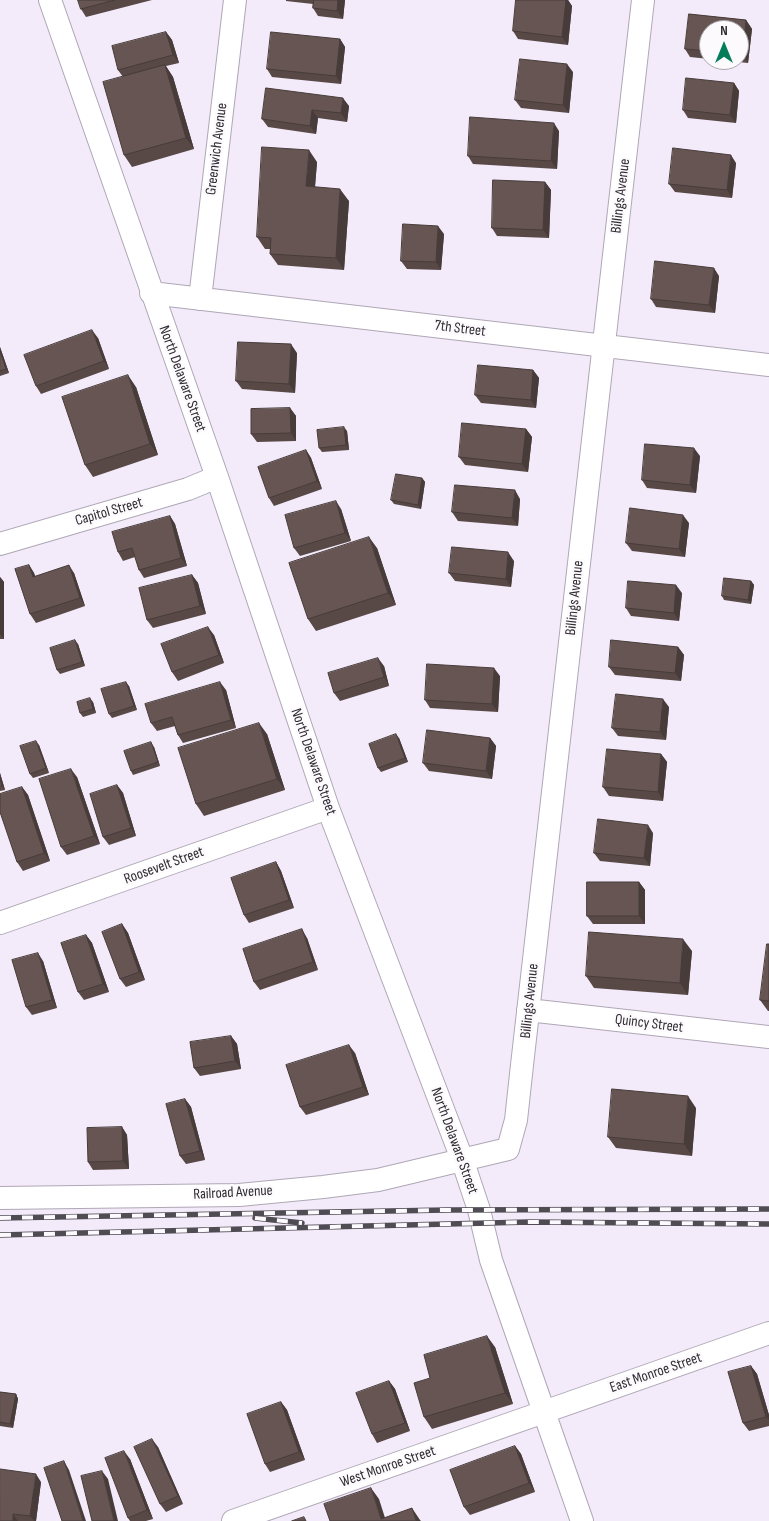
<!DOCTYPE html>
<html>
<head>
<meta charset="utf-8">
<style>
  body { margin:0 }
  #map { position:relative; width:769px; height:1521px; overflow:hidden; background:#f3eafa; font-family:"Sofia Sans Condensed",sans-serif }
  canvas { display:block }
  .north { position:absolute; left:699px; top:20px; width:50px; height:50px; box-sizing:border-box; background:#fcfafd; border:1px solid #aaa8ac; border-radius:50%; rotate:0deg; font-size:14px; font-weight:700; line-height:20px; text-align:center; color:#2f2c32 }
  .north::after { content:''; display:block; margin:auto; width:18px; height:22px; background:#057c5a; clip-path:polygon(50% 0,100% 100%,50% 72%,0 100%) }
</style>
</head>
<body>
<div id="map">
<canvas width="769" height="1521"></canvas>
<div class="north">N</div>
</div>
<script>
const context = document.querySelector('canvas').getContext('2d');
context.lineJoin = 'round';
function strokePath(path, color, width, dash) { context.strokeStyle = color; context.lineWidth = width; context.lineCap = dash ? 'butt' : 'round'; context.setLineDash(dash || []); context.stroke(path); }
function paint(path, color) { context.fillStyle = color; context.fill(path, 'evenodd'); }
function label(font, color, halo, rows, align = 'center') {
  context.font = font + ' "Sofia Sans Condensed",sans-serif'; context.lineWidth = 5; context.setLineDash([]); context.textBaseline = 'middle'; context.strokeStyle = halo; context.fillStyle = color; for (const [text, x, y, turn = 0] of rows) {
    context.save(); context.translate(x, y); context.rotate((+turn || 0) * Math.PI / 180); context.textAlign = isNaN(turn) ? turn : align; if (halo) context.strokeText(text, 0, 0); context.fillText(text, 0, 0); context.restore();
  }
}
const minor = new Path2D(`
  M50 0 217 477 328 808 462 1159 479 1210 491 1260 582 1521
  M151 293 769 365
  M200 299 235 0
  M0 544 188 489 217 477
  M0 923 328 808
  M528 1010 769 1037
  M0 1198 239 1195 323 1187 378 1180 508 1149 516 1120 522 1065 643 0
  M233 1521 769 1333`);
const rail = new Path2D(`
  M0 1218 446 1210 769 1209
  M255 1218 302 1223
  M0 1235 529 1222 769 1224`);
const wall = new Path2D(`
  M78 0H152L86 17 81 9Z
  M286 0H345L343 19 318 16 313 8V4L286 1Z
  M516 0H568L572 6 568 45 518 39 513 31Z
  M689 14 746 20 752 29 748 63 719 60H739V30H709V59L690 57 685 49Z
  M166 32 172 40 179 63 166 66 173 77 194 149 132 167 124 155 123 77 118 70Z
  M340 39 345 47 341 84 272 77 267 69Z
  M573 72 569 113 521 108 515 100Z
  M734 83 739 91 736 123 688 118 683 110Z
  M266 88 349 106 347 122 318 118 316 134 268 127 262 119Z
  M559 131 557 169 473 164 468 156Z
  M317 162 315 187 349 201 344 270 278 265 270 254V249H265L257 237Z
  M736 163 732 198 675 192 669 184Z
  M545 182 551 190 549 238 497 236 492 228Z
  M444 234 441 270 407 269 401 261Z
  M719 276 715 313 656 307 651 299Z
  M98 338 109 369 41 394 36 386Z
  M0 347 9 373 0 376Z
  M297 353 295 393 242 389 236 381Z
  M533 370 539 378 536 408 481 403 475 395Z
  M136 387 158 455 93 477 85 465Z
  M290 408 296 416V441L257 442 251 434Z
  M526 429 532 437 528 472 465 465 459 457Z
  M347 431 349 450 322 452 319 448Z
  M306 450 311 458 322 489 274 506 269 498Z
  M700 456 696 493 647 488 642 480Z
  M422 478 425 482 421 509 394 504 391 500Z
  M520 499 518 526 458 521 452 512Z
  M341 509 351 541 300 556 294 548Z
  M170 516 175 524 187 566 144 578 139 570 135 557 123 561 118 552Z
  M689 523 685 557 632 551 626 543Z
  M377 548 396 605 316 631 308 619Z
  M514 561 511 587 455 581 449 573Z
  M29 565 34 573 35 576 74 573 85 606 36 623 30 614Z
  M192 575 198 583 206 614 153 628 147 620Z
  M0 577 4 582V639H0Z
  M751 581 754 585 751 604 724 600 722 596Z
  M682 593 679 621 631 616 626 608Z
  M214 635 224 663 178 681 172 672Z
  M78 644 85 666 60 674 57 670Z
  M678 647 684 655 681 681 615 675 609 667Z
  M384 666 389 686 340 701 334 693Z
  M500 676 498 712 430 708 425 700Z
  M129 686 137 710 112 718 109 714Z
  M226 690 236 728 183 743 178 735 175 726 157 731 151 723Z
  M93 702 96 713 83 717 80 713Z
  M669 707 666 740 618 736 612 728Z
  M267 734 285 790 204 816 196 804Z
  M399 738 408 762 381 772 378 768Z
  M490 738 496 746 492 779 429 771 423 763Z
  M39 745 49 773 33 778 30 774Z
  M154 747 160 766 133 775 131 771Z
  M661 754 667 762 663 801 609 796 603 787Z
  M0 773 5 790 0 791Z
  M77 777 100 844 67 855 61 847Z
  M117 785 123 793 136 836 109 845 103 837Z
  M22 787 28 795 50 861 23 871 17 862Z
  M653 833 650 866 600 861 594 853Z
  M276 862 281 871 294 908 249 923 244 915Z
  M639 882 645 890V924H593L587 916Z
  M122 924 128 933 145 980 126 987 120 979Z
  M86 935 92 943 109 992 84 1000 78 992Z
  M307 938 318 970 260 990 254 982Z
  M769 944V1011H768L760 1000Z
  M692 951 688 995 594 988 586 976Z
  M43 961 57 1008 32 1015 26 1007Z
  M231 1036 237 1044 241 1069 200 1076 194 1068Z
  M355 1053 369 1095 306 1115 300 1107Z
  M185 1099 191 1107 205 1160 186 1164 180 1156Z
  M696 1108 692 1156 616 1148 608 1137Z
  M122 1127 127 1135 129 1169 93 1170 88 1162Z
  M495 1347 513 1404 432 1429 424 1417 430 1378Z
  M751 1366 757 1374 769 1415V1426L749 1431 743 1423Z
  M389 1381 395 1389 410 1431 377 1443 372 1434Z
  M0 1392 16 1394 18 1399 13 1428 0 1426Z
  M281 1402 287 1410 305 1460 270 1472 265 1464Z
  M515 1446 521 1454 535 1492 470 1515 464 1507Z
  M158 1447 183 1504 166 1512 160 1504Z
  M130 1459 153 1519 146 1521H130L128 1518Z
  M41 1482 36 1521H0Z`);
const shadedWall = new Path2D(`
  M338 0H345L343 19 337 11Z
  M566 0H568L572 6 568 45 562 37Z
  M746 20 752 29 748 63 743 55Z
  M166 32 172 40 179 63 173 55Z
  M340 39 345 47 341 84 336 76Z
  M567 64 573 72 569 113 563 105Z
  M165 65 173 77 194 149 186 138Z
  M734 83 739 91 736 123 730 115Z
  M343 98 349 106 347 122 341 113Z
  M312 110 318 118 316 134 310 126Z
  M554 123 559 131 557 169 551 161Z
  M309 150 317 162 314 198 306 186Z
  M731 155 736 163 732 198 727 190Z
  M545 182 551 190 549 238 543 230Z
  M340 189 349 201 344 270 336 258Z
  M438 226 444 234 441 270 436 262Z
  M714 268 719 276 715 313 709 305Z
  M92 330 98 338 109 369 104 361Z
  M291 344 297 353 295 393 289 384Z
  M0 347 9 373 6 369 0 351Z
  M533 370 539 378 536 408 531 400Z
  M128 375 136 387 158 455 150 444Z
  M290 408 296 416V441L291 433Z
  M344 427 347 431 349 450 346 445Z
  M526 429 532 437 528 472 522 464Z
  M694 448 700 456 696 493 690 485Z
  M306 450 311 458 322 489 317 481Z
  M422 478 425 482 421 509 418 505Z
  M515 490 520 499 518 526 512 518Z
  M336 501 341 509 351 541 345 533Z
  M683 515 689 523 685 557 679 549Z
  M170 516 175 524 187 566 181 558Z
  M369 537 377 548 396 605 388 593Z
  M508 552 514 561 511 587 506 579Z
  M29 565 34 573 38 585 33 577Z
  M69 565 74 573 85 606 80 598Z
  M192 575 198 583 206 614 200 606Z
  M0 577 4 582V639L0 634Z
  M751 581 754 585 751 604 748 600Z
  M676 585 682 593 679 621 674 613Z
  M208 627 214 635 224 663 219 655Z
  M75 640 78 644 85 666 82 662Z
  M678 647 684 655 681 681 675 673Z
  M378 658 384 666 389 686 384 677Z
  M494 668 500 676 498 712 492 704Z
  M126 682 129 686 137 710 134 706Z
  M220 682 226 690 236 728 231 720Z
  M90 698 93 702 96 713 93 709Z
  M663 699 669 707 666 740 660 732Z
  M259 723 267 734 285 790 277 779Z
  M396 734 399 738 408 762 405 758Z
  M490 738 496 746 492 779 486 771Z
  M36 741 39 745 49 773 46 768Z
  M151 742 154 747 160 766 158 762Z
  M661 754 667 762 663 801 658 792Z
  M71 769 77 777 100 844 94 836Z
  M0 773 5 790 2 786 0 778Z
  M117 785 123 793 136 836 131 828Z
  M22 787 28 795 50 861 44 853Z
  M648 825 653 833 650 866 644 858Z
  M276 862 281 871 294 908 289 900Z
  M639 882 645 890V924L639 916Z
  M122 924 128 933 145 980 139 972Z
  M302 929 307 938 318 970 313 962Z
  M86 935 92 943 109 992 103 984Z
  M683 939 692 951 688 995 680 983Z
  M38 953 43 961 57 1008 52 1000Z
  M231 1036 237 1044 241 1069 235 1061Z
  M349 1045 355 1053 369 1095 363 1087Z
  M688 1096 696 1108 692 1156 684 1144Z
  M185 1099 191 1107 205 1160 200 1151Z
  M122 1127 127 1135 129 1169 123 1161Z
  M487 1336 495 1347 513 1404 505 1393Z
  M751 1366 757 1374 769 1415V1420L766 1417Z
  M389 1381 395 1389 410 1431 405 1423Z
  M16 1394 18 1399 13 1428 10 1424Z
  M281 1402 287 1410 305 1460 299 1452Z
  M152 1439 158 1447 183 1504 178 1496Z
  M515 1446 521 1454 535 1492 529 1483Z
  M124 1451 130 1459 153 1519 147 1510Z
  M64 1461 69 1470 86 1521H83Z
  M102 1471 108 1479 118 1521H114Z
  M36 1474 41 1482 36 1521H34L30 1516Z
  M371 1488 379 1499 386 1521 381 1519Z
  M412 1508 420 1520 421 1521H416Z
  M13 1514 18 1521H13Z`);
const building = new Path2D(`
  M78 0H115L81 9Z
  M314 0H338L337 11 313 8Z
  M516 0H566L562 37 513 31Z
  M689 14 746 20 743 55H739V30H709V51L685 49Z
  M166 32 173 55 118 70 112 46Z
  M271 32 340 39 336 76 267 69Z
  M520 59 567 64 563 105 515 100Z
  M165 65 186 138 124 155 103 82Z
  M686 78 734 83 730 115 683 110Z
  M266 88 343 98 341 113 312 110 310 126 262 119Z
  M470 117 554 123 551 161 468 156Z
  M262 147 309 150 306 186 340 189 336 258 270 254 271 238 257 237Z
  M673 148 731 155 727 190 669 184Z
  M493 180 545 182 543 230 492 228Z
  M403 224 438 226 436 262 401 261Z
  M655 261 714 268 709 305 651 299Z
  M92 330 104 361 36 386 24 355Z
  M238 342 291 344 289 384 236 381Z
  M0 351 6 369 0 371Z
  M478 365 533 370 531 400 475 395Z
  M128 375 150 444 85 465 62 397Z
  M290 408 291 433 251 434V409Z
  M462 423 526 429 522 464 459 457Z
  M344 427 346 445 319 448 317 430Z
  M645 444 694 448 690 485 642 480Z
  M306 450 317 481 269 498 258 467Z
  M396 474 422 478 418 505 391 500Z
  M455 485 515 490 512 518 452 512Z
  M336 501 345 533 294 548 285 515Z
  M630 508 683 515 679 549 626 543Z
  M170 516 181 558 139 570 132 548 118 552 112 532Z
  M369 537 388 593 308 619 289 563Z
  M452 547 508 552 506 579 449 573Z
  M29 565 33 577 69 565 80 598 30 614 15 569Z
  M192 575 200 606 147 620 139 588Z
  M724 578 751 581 748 600 722 596Z
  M628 581 676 585 674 613 626 608Z
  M208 627 219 655 172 672 161 644Z
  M75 640 82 662 57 670 50 648Z
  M611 640 678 647 675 673 609 667Z
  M378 658 384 677 334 693 328 673Z
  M427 664 494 668 492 704 425 700Z
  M126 682 134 706 109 714 101 689Z
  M220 682 231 720 178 735 172 717 151 723 145 704Z
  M616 694 663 699 660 732 612 728Z
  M90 698 93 709 80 713 77 702Z
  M259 723 277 779 196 804 178 748Z
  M427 730 490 738 486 771 423 763Z
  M396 734 405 758 378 768 369 744Z
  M36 741 46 768 30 774 20 746Z
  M151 742 158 762 131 771 124 751Z
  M607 749 661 754 658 792 603 787Z
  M71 769 94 836 61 847 39 779Z
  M0 778 2 786H0Z
  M117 785 131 828 103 837 90 794Z
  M22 787 44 853 17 862 0 812V794Z
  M598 819 648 825 644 858 594 853Z
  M276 862 289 900 244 915 231 878Z
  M587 882H639V916H587Z
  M122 924 139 972 120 979 102 932Z
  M302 929 313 962 254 982 243 949Z
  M589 932 683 939 680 983 586 976Z
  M86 935 103 984 78 992 61 943Z
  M767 944H769V1001L760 1000Z
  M38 953 52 1000 26 1007 12 960Z
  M231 1036 235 1061 194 1068 190 1042Z
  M349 1045 363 1087 300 1107 286 1065Z
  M612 1089 688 1096 684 1144 608 1137Z
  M185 1099 200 1151 180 1156 166 1104Z
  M122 1127 123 1161 88 1162 87 1128Z
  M487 1336 505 1393 424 1417 414 1383 430 1378 424 1355Z
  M751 1366 766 1417 743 1423 728 1372Z
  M389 1381 405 1423 372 1434 356 1393Z
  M0 1392 16 1394 10 1424 0 1422Z
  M281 1402 299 1452 265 1464 247 1414Z
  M152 1439 178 1496 160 1504 134 1447Z
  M515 1446 529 1483 464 1507 450 1470Z
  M124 1451 147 1510 128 1518 105 1458Z
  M64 1461 83 1521H62L44 1468Z
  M0 1469 36 1474 30 1516 13 1514V1521H0Z
  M102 1471 114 1521H92L81 1476Z
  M371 1488 381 1519 412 1508 416 1521H330L324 1504Z
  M304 1517 306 1521H292Z`);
const streetNames = [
  ["Greenwich Avenue",217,149,-83],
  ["Billings Avenue",621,196,-83],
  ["7th Street",460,329,7],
  ["North Delaware Street",182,379,70],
  ["Capitol Street",109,512,-16],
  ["Billings Avenue",575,598,-84],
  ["North Delaware Street",313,762,71],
  ["Roosevelt Street",164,866,-20],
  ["Billings Avenue",530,1001,-84],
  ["Quincy Street",649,1024,7],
  ["North Delaware Street",454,1141,70],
  ["Railroad Avenue",233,1193,-3],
  ["East Monroe Street",656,1373,-19],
  ["West Monroe Street",388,1467,-19]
];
strokePath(minor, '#afa7b6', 24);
strokePath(minor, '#fff', 22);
strokePath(rail, '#504c54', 5.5);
strokePath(rail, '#fcfafd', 4, [11]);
paint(wall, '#584947');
paint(shadedWall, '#473c3a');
paint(building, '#665553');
strokePath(building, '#473c3a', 1);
label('15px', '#2f2c32', '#fcfafd', streetNames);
</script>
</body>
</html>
